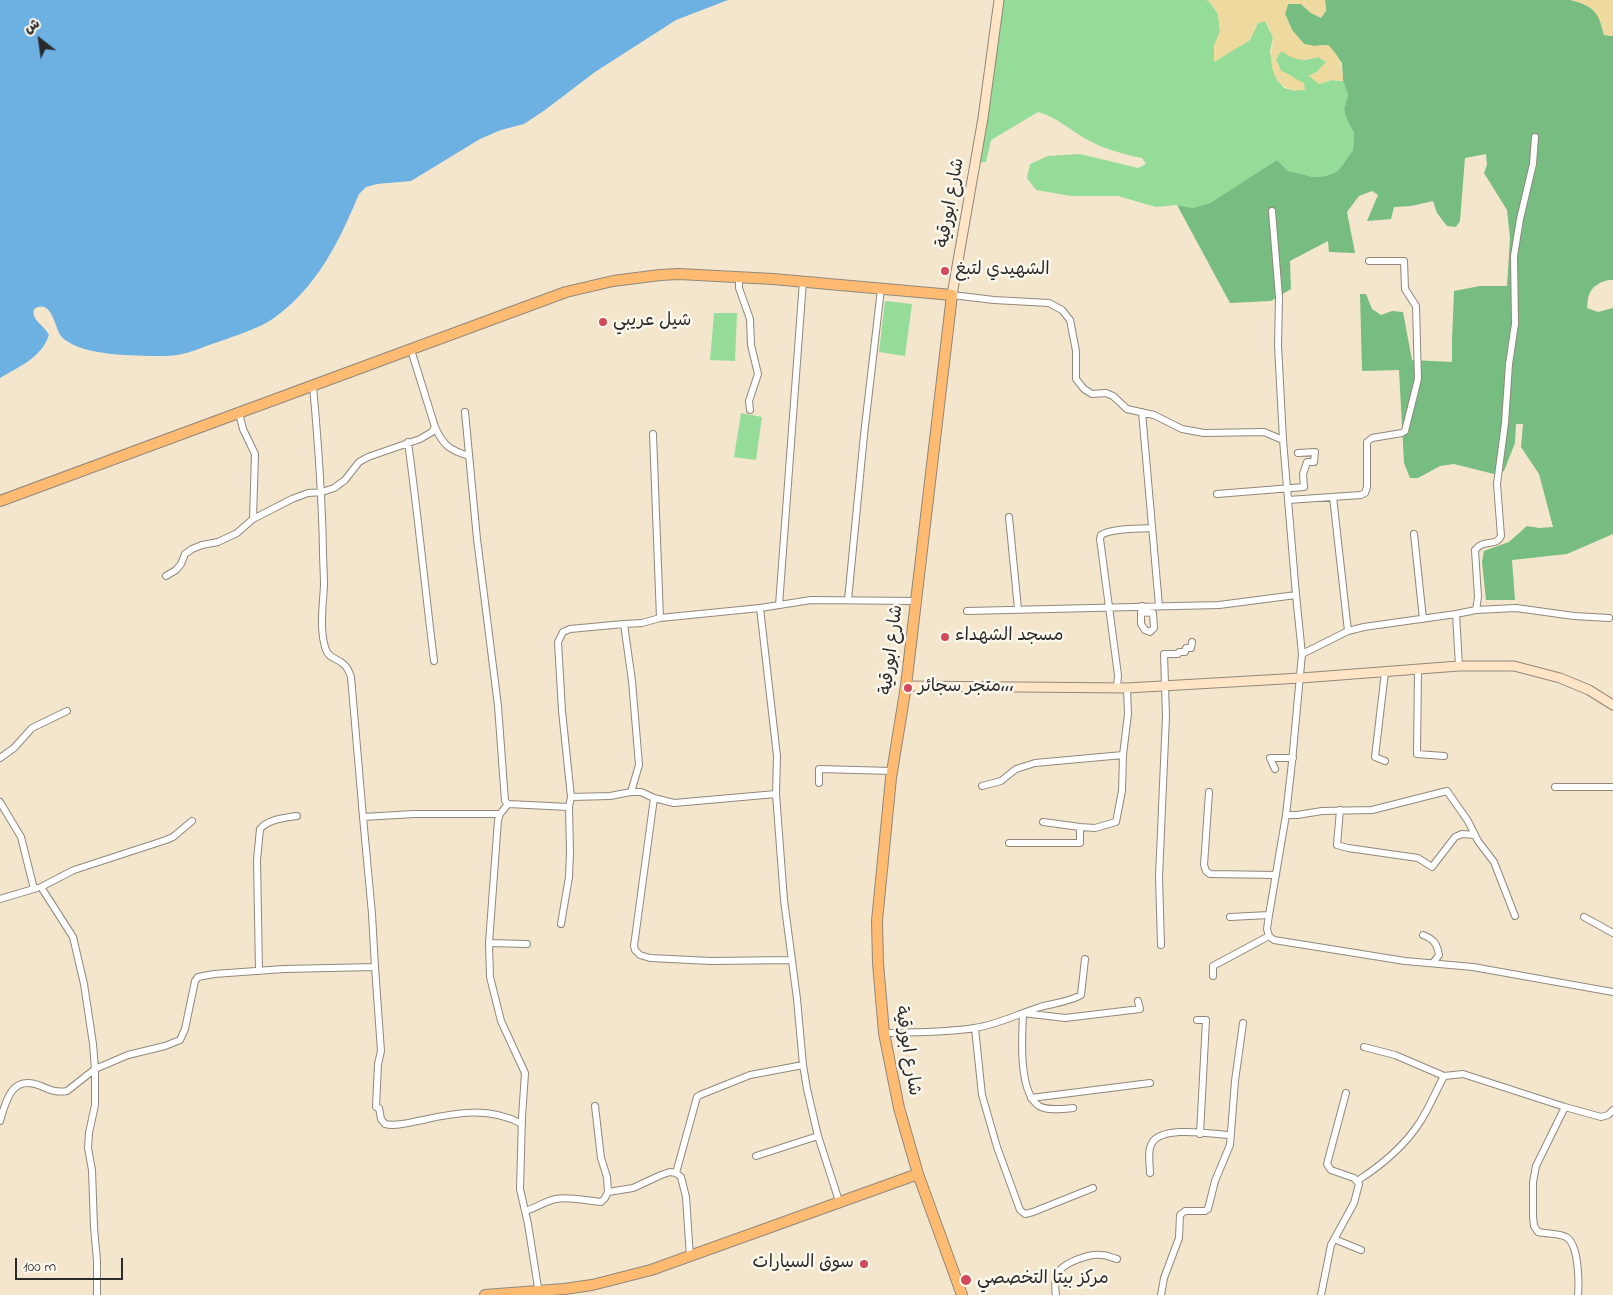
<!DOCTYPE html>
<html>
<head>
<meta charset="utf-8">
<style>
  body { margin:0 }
  #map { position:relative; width:1613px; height:1295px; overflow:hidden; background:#f4e6cd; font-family:"Indie Flower","Playpen Sans Arabic",sans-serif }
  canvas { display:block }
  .north { position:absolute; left:15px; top:15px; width:50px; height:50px; -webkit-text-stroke:4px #fbf7ec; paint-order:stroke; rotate:330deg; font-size:14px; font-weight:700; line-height:20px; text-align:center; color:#2b2b2b }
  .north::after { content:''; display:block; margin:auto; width:18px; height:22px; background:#2b2b2b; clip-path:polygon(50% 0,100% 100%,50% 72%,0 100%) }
  .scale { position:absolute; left:15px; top:1258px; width:108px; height:22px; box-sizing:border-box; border:2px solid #2b2b2b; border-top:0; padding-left:6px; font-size:15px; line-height:18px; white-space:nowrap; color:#2b2b2b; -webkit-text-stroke:4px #fbf7ec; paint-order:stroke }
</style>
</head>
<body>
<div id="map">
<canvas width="1613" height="1295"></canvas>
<div class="north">ش</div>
<div class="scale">100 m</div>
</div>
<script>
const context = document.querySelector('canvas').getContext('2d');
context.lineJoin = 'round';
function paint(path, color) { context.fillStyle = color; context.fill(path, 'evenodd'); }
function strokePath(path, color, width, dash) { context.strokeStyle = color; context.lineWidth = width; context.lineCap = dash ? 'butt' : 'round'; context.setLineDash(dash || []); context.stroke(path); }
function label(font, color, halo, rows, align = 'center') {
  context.font = font + ' "Indie Flower","Playpen Sans Arabic",sans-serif'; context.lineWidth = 5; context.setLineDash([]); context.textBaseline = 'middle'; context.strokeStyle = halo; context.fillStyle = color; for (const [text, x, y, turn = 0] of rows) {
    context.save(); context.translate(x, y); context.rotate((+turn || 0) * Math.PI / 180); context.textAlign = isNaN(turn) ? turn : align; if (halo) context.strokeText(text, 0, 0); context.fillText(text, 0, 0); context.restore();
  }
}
const green = new Path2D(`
  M999 0H1206L1209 1 1218 14 1220 31 1214 46 1215 61 1250 40 1258 23 1265 21 1273 37 1270 52 1276 78 1284 88 1295 91 1292 76 1281 71 1276 59 1281 51 1305 60 1318 57 1327 62 1317 72 1309 76 1319 83 1332 80 1343 81 1348 95 1344 109 1347 120 1354 133 1353 150 1338 171 1326 176 1313 177 1288 171 1277 160 1210 203 1193 208 1177 205 1156 207 1118 196H1071L1036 190 1027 178 1030 164 1048 156 1080 154 1138 168 1146 164 1142 158C1122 154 1104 149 1086 139 1070 130 1055 116 1038 112L991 140 986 162 975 163Z
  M885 301 912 304 905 356 879 352Z
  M714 313H737L735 361 710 360Z
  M741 413 762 417 756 460 734 457Z`);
const forest = new Path2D(`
  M1325 0H1571C1594 6 1599 12 1604 35L1613 36V280C1604 279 1591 286 1589 295 1587 299 1588 304 1587 308L1598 312 1613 308V534L1567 554 1512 560 1515 600H1486L1482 562 1484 551 1509 542 1527 526 1539 528 1553 527 1539 474 1521 447 1523 424H1516L1515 443 1504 471 1494 474 1454 464 1440 466 1418 478H1410L1404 463 1399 370 1362 371 1360 294H1366L1372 309 1381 315 1392 311 1403 312 1412 360 1452 362V340L1454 291 1480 286H1507L1510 238 1507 210 1484 173 1487 165 1486 154 1465 158 1460 221 1456 227 1447 226 1437 213 1433 201 1411 206 1394 207 1391 219 1367 221 1378 195 1372 191 1359 196 1347 212 1355 253 1329 252 1328 241 1290 261 1291 289 1271 301 1230 303 1177 205 1193 208 1210 203 1277 160 1288 171 1313 177 1326 176 1338 171 1353 150 1354 133 1347 120 1344 109 1348 95 1343 81 1342 63 1328 45 1314 46 1304 44 1292 30 1285 14 1288 4H1301L1311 13 1326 11Z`);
const sand = new Path2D(`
  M1206 0H1325L1326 11 1321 18 1311 13 1301 4H1288L1285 14 1292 30 1304 44 1314 46 1328 45C1341 58 1342 64 1343 81L1332 80 1319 84 1309 76 1317 72 1326 62 1318 57C1300 61 1297 61 1281 51L1276 59 1281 71 1304 83 1305 90C1281 93 1271 77 1271 55 1271 49 1273 44 1273 39 1273 34 1268 26 1265 21L1258 23 1250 40 1214 62V46L1220 31 1218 14 1209 1Z
  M1571 0H1613V36L1604 35C1599 12 1594 6 1571 0Z`);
const water = new Path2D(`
  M0 0H728L676 20 595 72 545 110 524 124 501 130 480 139 411 181 377 184 366 187 359 194C339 242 317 287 274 318 258 329 237 335 218 342 202 347 184 356 167 356 141 356 91 356 70 343 67 341 63 339 61 336 54 326 52 298 34 309 31 320 44 325 49 335 41 358 20 366 0 378Z`);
const street = new Path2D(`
  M1272 211 1279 297 1278 345 1283 440 1296 595 1302 654 1292 762 1286 815 1269 915 1267 929 1269 936 1274 940 1405 961 1473 967 1613 992
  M739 276V288L750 319 751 345 758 374 749 401 750 410
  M952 295 994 300 1049 303 1062 310 1070 320 1076 351V379L1084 389 1092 394 1106 393 1113 396 1127 409 1154 415 1182 429 1204 433 1264 432 1283 440
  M313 386C318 441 322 495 323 551 323 562 324 574 324 585 323 606 319 630 326 650 330 662 345 656 351 677L363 817
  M465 412 477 539 498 706 505 801 508 804
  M1142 412 1159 606
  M239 413 243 429 255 454 253 519
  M435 427C443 445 449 450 469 456
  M653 434 660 618
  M408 442C418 515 425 588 434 661
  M1217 494 1304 487 1303 474 1307 462H1314L1315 452 1298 453
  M1333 497 1348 631
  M1288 500 1361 495 1365 493 1367 487V442L1372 438 1402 433 1405 431 1418 379 1416 306 1405 289 1404 261H1369
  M1009 517 1018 609
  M1414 534 1423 619
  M166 576 176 570 181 564 185 554 192 549 202 545 218 542 237 533 253 519 292 499 308 493 322 492 334 488 345 480 359 462 368 457 420 439 432 432 435 427 411 350
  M848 600 864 435 881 289
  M779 605 803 281
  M760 608 777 756 776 794 784 900 797 999 803 1065 807 1089 818 1136 839 1201
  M1476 610 1478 597 1475 550C1484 538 1495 548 1501 536L1497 484 1505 423 1509 364 1515 324 1514 256 1520 219 1533 164 1535 137
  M967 611 1219 605 1296 595
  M1141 612V624L1145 630 1150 632 1154 628 1153 613 1141 612 1142 606
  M1456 614 1459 666
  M1302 654 1348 631 1364 627 1456 614 1476 610 1516 608 1574 616 1609 618
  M1418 669 1417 754 1444 756
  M1117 688 1118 675 1100 539 1101 535C1111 528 1140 529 1152 528
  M0 758 14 748 32 728 67 711
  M1385 761 1375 757 1385 672
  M1275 769 1270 758H1293
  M819 783V769L892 771
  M982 786 1001 781 1016 769 1035 763 1123 755
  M1555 787H1613
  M631 792H641L654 798 674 803 776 794
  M1209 792 1204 865 1206 871 1210 874 1276 875
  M571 797 562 711 558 642 563 632 570 629 624 624
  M654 798 634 946 635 950 640 955 650 958 711 961 792 960
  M0 802 21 837 34 889
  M1340 810 1337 845 1348 848 1418 858 1432 867 1455 837 1462 834 1475 835
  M1286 815H1297L1322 811 1372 810 1447 791 1468 821 1478 841 1494 862 1515 916
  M1043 822 1080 827
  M1009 843H1080V827L1095 828 1116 822 1122 791 1123 755 1128 714 1127 688
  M0 899 37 888
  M1230 917 1269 915
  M1584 917 1613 933
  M561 924 569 877 570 853 569 807
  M1423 935C1434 939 1437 944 1439 955L1433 963
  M489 943 527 944
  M1161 945 1159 877 1166 716 1164 654H1178L1179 652H1185L1186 648H1191L1192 642
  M375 967 372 914 363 817 414 814H500
  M259 971 257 860 260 829C268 819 285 818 297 816
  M1213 976V966L1269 936
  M1197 1020H1206L1200 1134
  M975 1028 982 1095 997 1147 1020 1210 1025 1214 1033 1212 1093 1188
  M884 1033C914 1032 944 1033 974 1028 997 1025 1018 1014 1040 1007 1054 1003 1069 1002 1081 995L1085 959
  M1364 1047 1395 1055 1444 1076 1463 1074 1565 1107 1601 1117 1608 1115 1613 1110
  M1031 1098 1150 1083
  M1565 1107 1536 1166 1533 1182V1216L1534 1226 1538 1232C1547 1234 1559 1233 1566 1237 1579 1244 1579 1282 1578 1295
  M1073 1108C1063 1109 1047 1111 1039 1106 1018 1092 1022 1036 1023 1013L1065 1018 1140 1009 1138 1001
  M0 1121C6 1100 12 1074 41 1086 50 1090 57 1093 67 1091L95 1069 93 1044 84 984 73 937 41 887 74 870 166 840 173 837 192 821
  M756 1156 818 1136
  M676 1173 697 1097 700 1095 750 1075 803 1065
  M1150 1173C1150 1164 1147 1151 1152 1143 1162 1125 1212 1134 1230 1135
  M1357 1181C1382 1165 1404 1147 1420 1122 1429 1108 1436 1091 1444 1076
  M608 1192 633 1188 661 1175 670 1172 676 1173 681 1177 686 1197 690 1257
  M525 1211C536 1208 545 1201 556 1199 568 1196 588 1201 601 1202L605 1198 608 1192 607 1177 601 1158 595 1106
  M1334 1239 1361 1250
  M539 1294 528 1224 520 1189 522 1117 525 1073 501 1021 490 977 489 943 498 820 500 814 508 804 569 807 571 797 610 796 631 792 639 765 632 681 624 624 642 623 660 618 760 608 811 600 915 601
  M97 1295V1261L94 1227 92 1170 88 1148 89 1133 95 1105V1069L128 1055 165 1046 180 1040 185 1029 195 981 198 977 214 974 284 969 375 967 381 1051 378 1064 376 1107 379 1108 381 1119 385 1124C397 1127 411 1122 423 1120 457 1112 491 1107 522 1124
  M1056 1295C1055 1289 1055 1281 1057 1275 1061 1263 1090 1253 1102 1255 1107 1255 1112 1258 1117 1259
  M1161 1295 1164 1278 1179 1238 1180 1215 1185 1211H1205L1208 1209 1215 1181 1230 1145 1235 1081 1243 1023
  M1321 1295 1331 1245 1354 1203 1359 1184 1354 1178 1331 1170 1327 1164 1346 1093`);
const secondary = new Path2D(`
  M952 295 983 118 999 0
  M906 686 1127 688 1301 678 1459 666H1514L1560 678 1589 690 1613 705`);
const primary = new Path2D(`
  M0 501 566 292 613 281 660 275 679 274 773 279 952 295 906 686 891 778 877 921 878 963 884 1033 899 1108 918 1174 962 1295
  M485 1295 564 1289 592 1285 651 1270 918 1174`);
const markers = [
  [945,271,5,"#d1495b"],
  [603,322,5,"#d1495b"],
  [945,637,5,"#d1495b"],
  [908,688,5,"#d1495b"],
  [864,1264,5,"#d1495b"],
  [966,1280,6,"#d1495b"]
];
const streetNames = [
  ["شارع ابورقية",952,203,-80],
  ["شارع ابورقية",893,650,-83],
  ["شارع ابورقية",906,1051,81]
];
const poiNames = [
  ["الشهيدي لتبغ",955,271],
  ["شيل عريبي",613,322],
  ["مسجد الشهداء",955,637],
  ["متجر سجائر،،،",918,688],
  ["سوق السيارات",854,1264,"right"],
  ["مركز بيتا التخصصي",977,1280]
];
paint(green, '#94dc97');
paint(forest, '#77bc80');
paint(sand, '#eeda9e');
paint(water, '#6db1e3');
strokePath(street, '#90887c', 8);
strokePath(secondary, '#90887c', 11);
strokePath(primary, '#90887c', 12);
strokePath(street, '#fff', 6);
strokePath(secondary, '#ffe4c6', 9);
strokePath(primary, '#febb71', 10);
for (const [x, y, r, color] of markers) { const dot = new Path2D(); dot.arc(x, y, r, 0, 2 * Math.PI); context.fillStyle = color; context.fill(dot); strokePath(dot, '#fbf7ec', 2); }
label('18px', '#2b2b2b', '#fbf7ec', streetNames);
label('18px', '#2b2b2b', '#fbf7ec', poiNames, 'left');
</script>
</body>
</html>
